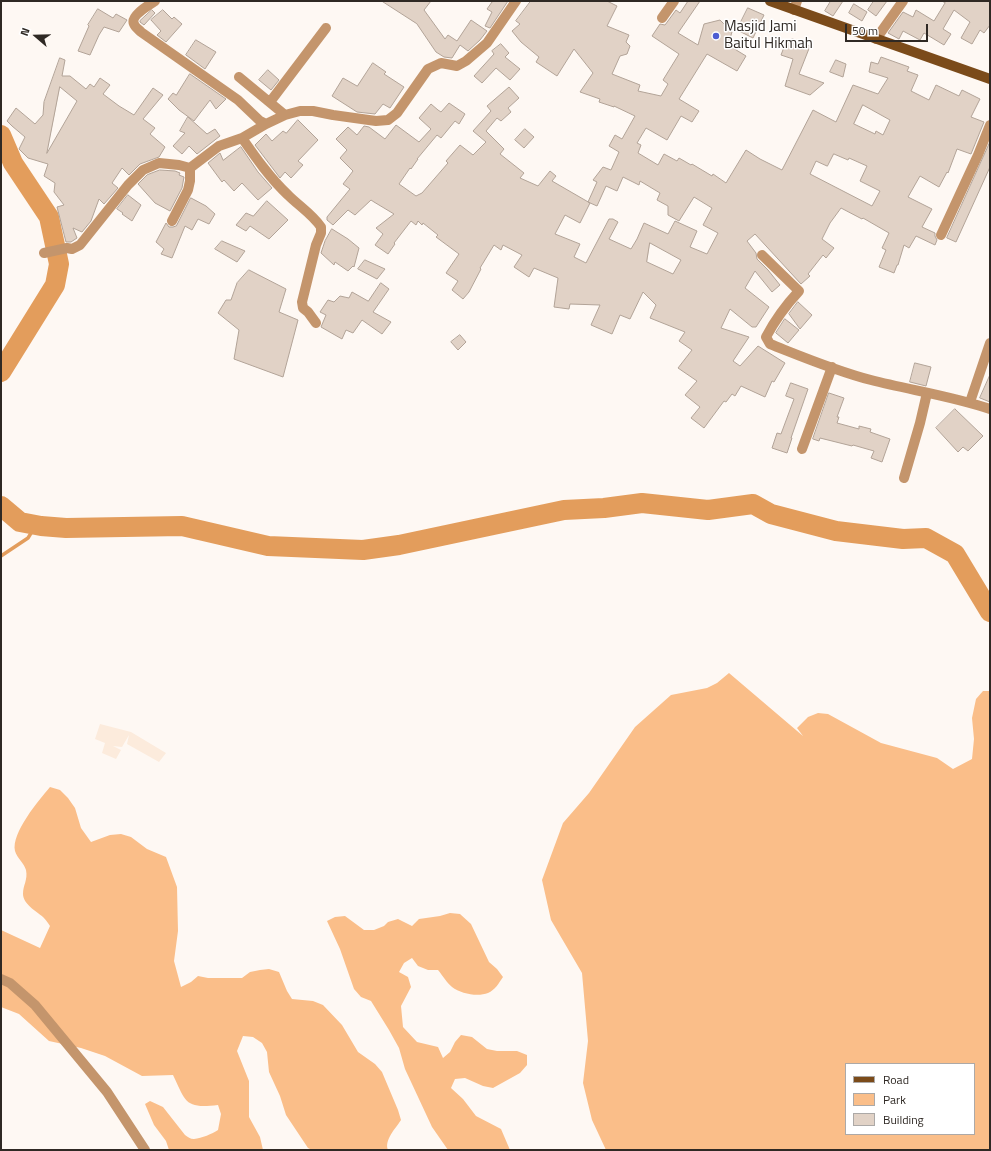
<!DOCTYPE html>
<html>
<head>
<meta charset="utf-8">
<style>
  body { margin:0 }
  #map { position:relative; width:991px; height:1151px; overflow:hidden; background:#fef8f3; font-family:"Titillium Web",sans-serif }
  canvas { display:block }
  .frame { position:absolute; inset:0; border:2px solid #2f2924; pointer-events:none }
  .legend { position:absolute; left:845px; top:1063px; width:130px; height:72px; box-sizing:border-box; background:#fff; border:1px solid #aca9a7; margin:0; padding:5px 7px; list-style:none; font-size:12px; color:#2f2924 }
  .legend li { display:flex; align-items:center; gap:8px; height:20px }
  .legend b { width:20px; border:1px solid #aca9a7 }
  .north { position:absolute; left:16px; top:16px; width:40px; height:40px; -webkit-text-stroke:3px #fff; paint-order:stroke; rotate:290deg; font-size:11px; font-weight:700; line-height:16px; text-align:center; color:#2f2924 }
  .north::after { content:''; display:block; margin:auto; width:14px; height:18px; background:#2f2924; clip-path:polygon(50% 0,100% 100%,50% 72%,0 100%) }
  .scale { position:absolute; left:845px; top:24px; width:83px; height:18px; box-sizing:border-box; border:2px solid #2f2924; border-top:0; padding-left:5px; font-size:12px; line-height:14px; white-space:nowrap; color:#2f2924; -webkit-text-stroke:3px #fff; paint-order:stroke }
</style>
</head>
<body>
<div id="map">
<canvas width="991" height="1151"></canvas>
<div class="frame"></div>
<ul class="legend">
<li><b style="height:5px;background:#7b4b1a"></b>Road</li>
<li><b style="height:11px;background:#fabe89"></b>Park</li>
<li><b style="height:11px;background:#e1d2c6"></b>Building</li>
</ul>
<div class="north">N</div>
<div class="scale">50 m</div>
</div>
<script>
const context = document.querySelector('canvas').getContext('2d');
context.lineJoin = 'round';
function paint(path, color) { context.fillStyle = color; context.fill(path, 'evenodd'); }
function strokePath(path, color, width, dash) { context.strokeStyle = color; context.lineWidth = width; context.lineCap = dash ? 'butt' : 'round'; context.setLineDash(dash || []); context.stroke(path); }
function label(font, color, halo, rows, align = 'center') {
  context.font = font + ' "Titillium Web",sans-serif'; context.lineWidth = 3; context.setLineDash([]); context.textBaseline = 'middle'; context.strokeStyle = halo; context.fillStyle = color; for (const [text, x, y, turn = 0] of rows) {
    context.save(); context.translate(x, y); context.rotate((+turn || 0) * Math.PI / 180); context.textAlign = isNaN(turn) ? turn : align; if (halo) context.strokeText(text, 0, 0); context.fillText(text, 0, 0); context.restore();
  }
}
const built = new Path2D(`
  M100 724 131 732 166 753 159 762 127 744 129 735 122 747 113 746 121 750 116 759 102 753 105 743 95 739Z`);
const green = new Path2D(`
  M729 673 803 736 797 728 808 717 818 713 828 714 881 743 937 758 953 769 972 759 974 739 972 718 976 699 983 691H990V1150H606L592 1120 583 1083 588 1041 582 973 551 920 542 880 563 823 589 793 635 727 671 695 707 688 717 683ZM846 1064H974V1134H846Z
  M50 787 60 790 68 798 75 808 81 828 91 842 110 835 121 834 131 837 147 849 166 857 177 887 178 931 174 961 181 987 191 982 198 976 208 978H242L250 972 260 970 269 969 279 972 287 991 292 999 313 1001 323 1005 342 1025 358 1052 375 1064 382 1072 398 1110 401 1120C396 1128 384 1140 388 1150H312L308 1148 286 1115 280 1096 269 1072 267 1052 262 1043 253 1037 243 1036 237 1051 249 1081V1117L260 1137 263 1150H169L166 1141 154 1125 145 1104 150 1101 163 1107 185 1135C188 1137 190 1139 194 1139 202 1138 212 1134 218 1130L221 1114 218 1105C185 1109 186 1102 173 1075L142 1076 105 1056 81 1048 49 1041 19 1014 1 1007V930L40 948 50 926C48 923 46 920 43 917 36 911 23 904 23 894 23 885 28 880 26 870 24 863 17 858 15 851 11 833 39 800 50 787Z
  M450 913 460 914 471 924 489 962 497 969 503 977C499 983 495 990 488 993 478 997 461 994 452 987 447 983 443 976 438 970H428L418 966 412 958 404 963 399 972 408 977 411 987 401 1006 403 1027 417 1042 438 1047 443 1058 450 1052 455 1042 461 1035 472 1037 487 1049 497 1051H517L527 1055V1065L520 1073 493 1088 483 1086 465 1078 455 1079 451 1088 463 1099 476 1116 501 1129 510 1150H448L432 1127 405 1069 399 1048 389 1030 371 1001 361 997 354 989 340 949 327 921 335 917 345 916 364 930H374L384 926 388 922 398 919 412 926 419 919 440 916Z`);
const stream = new Path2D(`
  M1 556 28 538 36 525`);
const river = new Path2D(`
  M1 135 13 163 49 217 59 264 55 285 1 372
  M1 506 20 522 41 526 66 528 182 526 268 546 363 550 399 545 564 510 604 508 642 503 708 510 753 504 771 514 836 531 903 539 926 538 955 554 990 612`);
const building = new Path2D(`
  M382 1H431L424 10 445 39 448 35 457 41 471 20 487 31 480 40 468 51 460 45 452 58 444 57 436 52 417 24Z
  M490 1H508L490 28 485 26 492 12 487 9 492 2Z
  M531 1H607L617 6 607 26 629 35 626 42 630 46 627 54 620 56 612 74 640 85 638 91 661 96 668 84 663 80 679 54 652 36 660 24 665 25 676 10 680 13 688 1H700L678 33 698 45 704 24 720 20 732 32 728 45 746 56 737 71 707 54 679 99 699 111 692 122 681 116 667 140 646 128 637 143 641 145 638 153 658 165 664 154 677 161 679 158 691 165 692 164 712 176 713 174 726 183 746 150 760 159 782 170 813 110 836 122 853 85 878 94 888 78 869 72 871 62 878 64 881 57 909 67 907 71 918 75 911 91 929 100 936 85 959 96 962 90 980 99 971 117 984 122 971 154 957 149 948 173 947 172 939 187 920 176 908 197 932 209 922 227 935 233V236L937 240 935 245 916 236 909 248 904 245 898 265H897L894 273 879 267 886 250 882 248 889 233 863 218 862 219 841 208 830 223 822 239 834 248 826 258 823 255 808 274 810 276 801 284 755 234 747 241 756 253 757 259 768 270 780 285 772 292 755 271 745 288 769 307 756 327H752L730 309 721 328 749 337 733 361 740 366 758 346 785 363 774 382 772 381 765 397 741 386 735 396 732 394 726 402 724 401 704 428 691 418 700 407 685 395 697 381 678 368 692 350 679 341 685 332 650 318 656 305 643 292 630 319 620 315 612 334 591 325 600 305 570 304 569 309 554 307 558 278 534 268 529 277 514 267 522 255 503 245 501 250 494 245 480 268 481 269 469 292 463 299 452 290 458 281 446 273 459 254 436 237 438 235 423 223 422 225 418 221 416 225 411 221 394 243 395 244 388 254 375 245 383 234 376 228 394 214 374 202 371 200 355 215 348 210 333 225 327 220V217L350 189 343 184 353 171 340 158 347 150 336 139 348 127 357 135 364 126 369 127 385 139 396 125 419 142 431 129 419 118 431 104 438 110 441 112 449 103 465 114 459 124 455 121 441 138 437 135 417 159H418L411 169 410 168 399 184 416 196 422 193 448 163 446 161 460 145 473 155 486 142 473 131 491 111 487 106 509 87 519 98 508 108 511 112 501 121 497 118 486 131 504 149 500 154 524 173 520 178 538 186 550 171 556 176 552 181 590 203 580 223 565 215 555 234 580 244 574 257 586 263 609 219H613L618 222 609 239 631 249 637 239 644 223 668 234 675 221 697 231 690 247 707 254 718 233 703 225 712 208 694 197 679 221 668 215V206L657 200 660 193 640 181 639 185 623 177 617 191 606 186 597 206 588 202 597 182 593 180 603 167 611 170 619 152 609 146 615 135 622 139 635 116 614 106V107L599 102 600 99 580 92 593 73 574 49 557 76 536 62 539 57 521 42 512 31 520 24 516 21ZM863 105 890 120 883 135 876 131 875 134 854 124ZM834 154 848 160 849 158 867 166 860 181 880 191 872 206 810 174 816 161 827 166ZM650 243 681 260 673 274 647 262Z
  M831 1H843L833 16 825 11Z
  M874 1H887L876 16 868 10Z
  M942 1H990V25L984 33 980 30 972 44 961 38 970 22 954 10 943 29 951 34 944 45 924 33 920 40 903 31 899 39 888 33 903 12 913 17 916 10 934 21 945 3Z
  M854 4 867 12 862 21 849 13Z
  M748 8 764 15 753 38 737 30Z
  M98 9 113 18 116 14 127 20 119 32 104 27 99 35 90 55 78 51 89 26 88 25Z
  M152 10 155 13 144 25 140 22V21Z
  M163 10 172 19 174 17 182 24 166 42 157 35 161 31 151 20Z
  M793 39 810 46 799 74 824 83 810 95 785 86 793 59 781 55 786 42Z
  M196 40 216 52 205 69 186 55Z
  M501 44 509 53 505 57 520 69 510 80 496 68 482 83 474 76 494 54 492 51Z
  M60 58 65 60 62 76H70L86 89 90 84 94 87 100 78 110 85 103 94 119 106 134 115 153 88 163 95 143 119 155 128 150 134 165 147 159 157 140 164 129 175 122 168 112 183 118 188 104 204 99 199 91 221 82 232 73 228 77 238 71 242H66L57 207 64 205 54 192 55 183 44 176 48 164 28 158 19 149 25 137 12 126 7 121 16 108 35 124 43 115 44 102ZM60 87 77 101 47 153Z
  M836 60 846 64 843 77 830 72Z
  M373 63 386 72 384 74 404 87 390 108 383 104 375 114 357 112 332 96 343 78 357 86Z
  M268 70 279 80 271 90 259 80Z
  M190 74 226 99 216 109 210 100 194 121 179 110 168 99 173 93 176 95Z
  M188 117 207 134 215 129 220 136 197 154 189 146 182 154 173 146 185 133 180 131Z
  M298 120 318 140 298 161 303 165 291 178 285 172 280 178 255 145 266 134 272 141 283 131 286 133Z
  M525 129 534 137 524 148 515 140Z
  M990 142V167L956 242 947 238Z
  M241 147 258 172 272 188 258 200 242 183 234 191 224 180 222 182 208 163 220 153 223 160Z
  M160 170 175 171 180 173 179 175 184 177 182 188 170 211 155 203 138 184 147 175Z
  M128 195 141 205 132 221 122 214 123 213 117 209Z
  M191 198 206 206 215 214 209 224 198 219 192 230 185 226 172 258 161 254 164 249 156 242 166 223 169 227H173L176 226Z
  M267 201 288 220 269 239 250 226 246 231 236 225 246 213 253 216Z
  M332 229 348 239 359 248 354 267 353 266 348 271 335 262 334 265 321 253 325 241Z
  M222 241 245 251 237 262 215 249Z
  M365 260 385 269 377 279 358 269Z
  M249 270 286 289 279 312 298 320 283 377 234 359 239 330 218 313 226 300H231L237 283Z
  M381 283 389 289 373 312 391 322 382 334 362 320 353 333 346 330 342 339 321 327 326 315 320 312 328 300 334 302 340 296 349 298 352 292 368 301Z
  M798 302 812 315 800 329 789 314Z
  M785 319 799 330 788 343 776 333Z
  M460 335 466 342 458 350 451 342Z
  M915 363 931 367 926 386 910 382Z
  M990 375V402L980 398Z
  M791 383 808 389 791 438H792L787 453 772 448 777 433 781 434 794 399 786 396Z
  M829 393 844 398 837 417H839L837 423 859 429V426L871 429 870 432 890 439 882 462 871 458 874 451 853 445 852 446 820 438 819 441 813 439Z
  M955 409 983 436 968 451 963 447 958 452 936 428Z`);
const minor = new Path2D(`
  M155 1C149 5 130 16 134 24 135 27 138 29 141 32L238 100 260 121 266 124
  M794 10 797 1
  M662 18 674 1
  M876 39 903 1
  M239 77 285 115
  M270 102 326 28
  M242 138C256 158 270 178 288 195 299 206 312 214 321 227V233L316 245 302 302 303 308 308 312 316 323
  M172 221 188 190 190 181V168L219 146 242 138 266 124 285 115 300 111H313L333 115 376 121 388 120 397 113 428 69 441 63 457 66 466 61 487 43 516 1
  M941 235 978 155 990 125
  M44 253 67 248 72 249 80 245 128 185 143 170 159 163 179 165 190 168
  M762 255 799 291C786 305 775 320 766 337L770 344C803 357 836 371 871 380 910 390 952 396 990 409
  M970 402 990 343
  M802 449 832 367
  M904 478 920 423 927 393
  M1 979 10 983 35 1005 107 1092 145 1150`);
const major = new Path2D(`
  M770 1 990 79`);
const markers = [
  [716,36,4,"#4c5cd2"]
];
const poiNames = [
  ["Masjid Jami",724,27],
  ["Baitul Hikmah",724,44]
];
paint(built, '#fcebdc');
paint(green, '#fabe89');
strokePath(stream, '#e39d5c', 3.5);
strokePath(river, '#e39d5c', 20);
paint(building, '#e1d2c6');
strokePath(building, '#b2a397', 1);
strokePath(minor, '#c4956c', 10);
strokePath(major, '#7b4b1a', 10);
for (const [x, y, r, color] of markers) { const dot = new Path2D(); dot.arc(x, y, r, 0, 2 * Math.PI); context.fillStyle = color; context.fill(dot); strokePath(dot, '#fff', 1.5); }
label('15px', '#2f2924', '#fff', poiNames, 'left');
</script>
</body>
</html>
